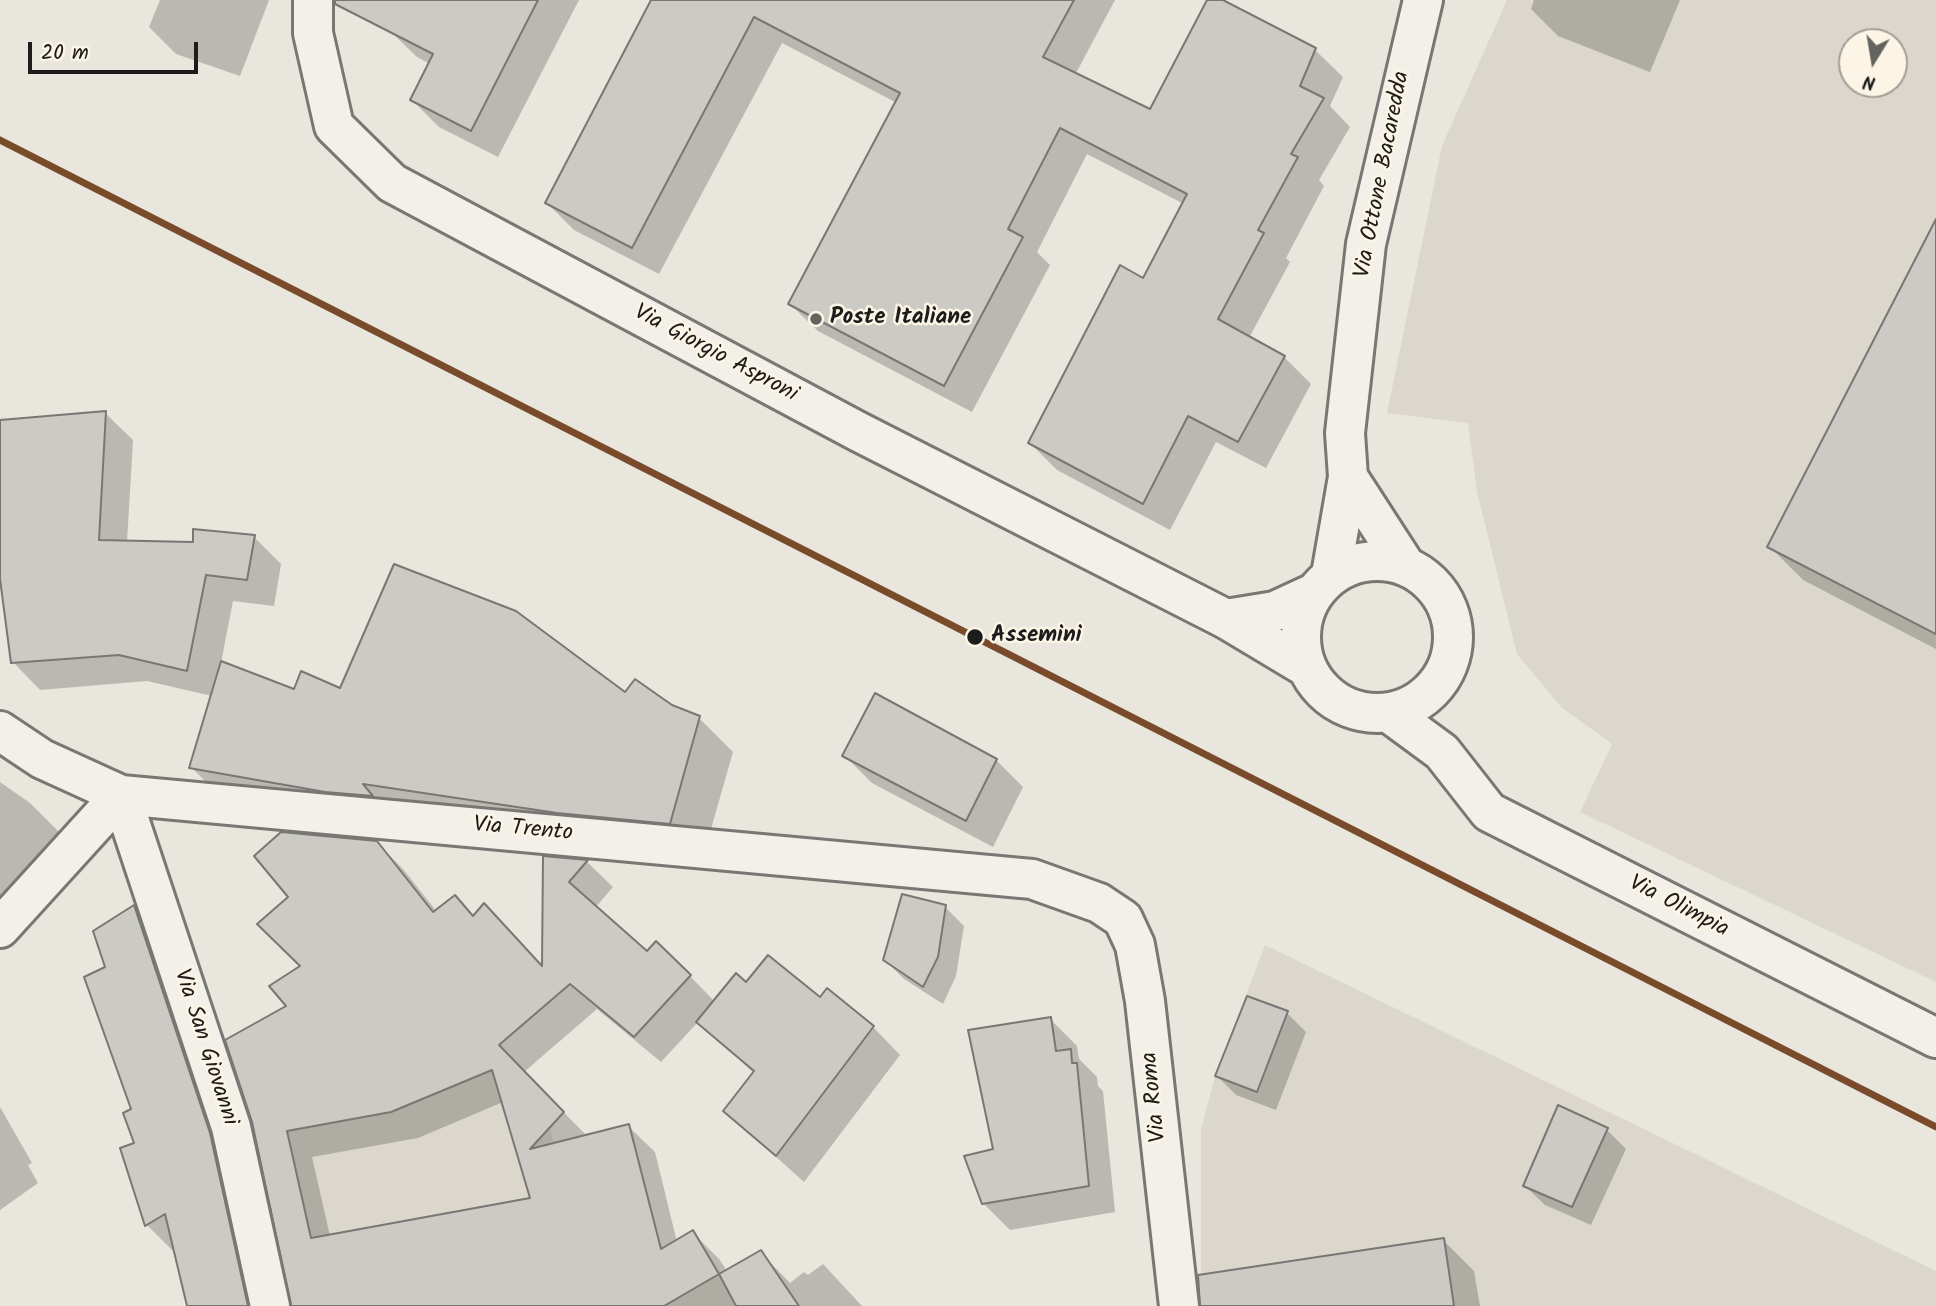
<!DOCTYPE html>
<html>
<head>
<meta charset="utf-8">
<style>
  body { margin:0 }
  #map { position:relative; width:1936px; height:1306px; overflow:hidden; background:#e9e6de; font-family:Kalam,sans-serif }
  canvas { display:block }
  .north { position:absolute; left:1838px; top:28px; width:70px; height:70px; box-sizing:border-box; background:#fcf5e5; border:2px solid #a29e95; border-radius:50%; rotate:191deg; font-size:19px; font-weight:700; line-height:28px; text-align:center; color:#1c1c1c }
  .north::after { content:''; display:block; margin:auto; width:24px; height:32px; background:#646360; clip-path:polygon(50% 0,100% 100%,50% 72%,0 100%) }
  .scale { position:absolute; left:28px; top:42px; width:170px; height:32px; box-sizing:border-box; border:4px solid #1c1c1c; border-top:0; padding-left:9px; font-size:21px; line-height:24px; white-space:nowrap; color:#1c1c1c; -webkit-text-stroke:5px #fcf5e5; paint-order:stroke }
</style>
</head>
<body>
<div id="map">
<canvas width="1936" height="1306"></canvas>
<div class="north">N</div>
<div class="scale">20 m</div>
</div>
<script>
const context = document.querySelector('canvas').getContext('2d');
context.lineJoin = 'round';
function paint(path, color) { context.fillStyle = color; context.fill(path, 'evenodd'); }
function strokePath(path, color, width, dash) { context.strokeStyle = color; context.lineWidth = width; context.lineCap = dash ? 'butt' : 'round'; context.setLineDash(dash || []); context.stroke(path); }
function label(font, color, halo, rows, align = 'center') {
  context.font = font + ' Kalam,sans-serif'; context.lineWidth = 5; context.setLineDash([]); context.textBaseline = 'middle'; context.strokeStyle = halo; context.fillStyle = color; for (const [text, x, y, turn = 0] of rows) {
    context.save(); context.translate(x, y); context.rotate((+turn || 0) * Math.PI / 180); context.textAlign = isNaN(turn) ? turn : align; if (halo) context.strokeText(text, 0, 0); context.fillText(text, 0, 0); context.restore();
  }
}
const built = new Path2D(`
  M1507 0H1936V982L1580 812 1612 744 1561 707 1517 654 1477 492 1468 423 1387 413 1442 146ZM1852 42H1894V84H1852Z
  M499 1045 540 1087 583 1266 293 1306 253 1137 395 1111 445 1090Z
  M719 1274 736 1306H664Z`);
const green = new Path2D(`
  M1265 945 1936 1271V1306H1206L1201 1273V1130L1215 1076Z`);
const shadow = new Path2D(`
  M160 0H269L240 76 176 54 149 27Z
  M405 0H579L498 157 439 127 412 100 430 64 417 57 389 30Z
  M653 0H1115L1075 75 1151 112 1209 0H1220L1315 50 1343 77 1330 106 1350 127 1319 180 1324 186 1286 258 1290 262 1249 338 1284 357 1311 384 1266 468 1216 442 1170 530 1057 470 1030 443 1143 280 1184 204 1087 154 1037 252 1050 265 972 412 818 331 790 304 897 103 782 43 659 274 574 230 547 203Z
  M1534 0H1680L1650 72 1558 36 1531 9Z
  M1936 223V649L1803 580 1769 546Z
  M105 413 133 440 127 542 194 543 254 537 281 564 274 606 233 601 221 663 295 692 626 695 671 707 699 718 733 752 703 857 225 801 191 767 212 696 147 681 40 690 13 662 0 565V422Z
  M845 756 996 760 1023 787 993 847 872 783Z
  M0 782 30 803 60 833 0 920Z
  M376 842 403 869 437 912 455 897 475 917 544 968 545 858 587 862 613 887 595 908 647 953 690 976 715 1002 746 984 820 1000 827 991 873 1027 900 1055 804 1182 725 1111 754 1073 698 1022 661 1062 597 1009 524 1072 587 1136 628 1126 655 1152 677 1242 693 1233 719 1259 727 1271 760 1252 790 1283 804 1272 808 1275 823 1264 862 1306H293L254 1122 302 966ZM503 1102 532 1199 330 1236 312 1157 418 1138Z
  M134 907 160 933 267 1306H189L175 1249 173 1251 147 1225 134 1110 107 968Z
  M945 907 964 926 956 976 943 1004 904 979 885 960Z
  M1248 998 1287 1013 1306 1032 1276 1110 1236 1095 1217 1076Z
  M1050 1019 1077 1046 1079 1059 1097 1077 1098 1086 1103 1091 1115 1212 1010 1230 983 1203 995 1150Z
  M0 1107 32 1163 28 1165 38 1183 0 1210Z
  M1607 1130 1626 1149 1591 1225 1545 1205 1525 1186Z
  M1443 1240 1474 1271 1480 1306H1257Z`);
const building = new Path2D(`
  M335 0H538L471 131 410 100 433 54 335 4Z
  M651 0H1074L1043 57 1150 109 1207 0H1223L1316 48 1300 86 1324 98 1291 154 1298 157 1258 230 1264 233 1218 319 1285 356 1238 442 1188 416 1143 504 1028 443 1120 265 1143 278 1187 194 1060 128 1008 229 1023 237 944 386 788 304 900 93 754 17 632 248 545 203Z
  M1936 219V634L1767 547Z
  M106 411 99 540 193 542V529L255 535 247 580 206 575 187 671 119 655 11 663 0 579V420Z
  M394 564 516 611 625 692 635 679 672 705 700 716 670 824 557 813 363 784 373 796 325 792 189 768 221 661 294 689 301 671 340 688Z
  M875 693 997 759 966 821 842 756Z
  M281 832 377 841 433 912 455 895 473 916 484 903 542 966 543 856 588 860 569 882 647 951 656 941 691 975 634 1037 570 984 499 1045 564 1112 530 1149 629 1124 661 1249 693 1230 719 1274 664 1306H291L252 1122 225 1040 286 1006 269 986 300 966 257 924 288 897 254 856ZM492 1070 530 1198 311 1238 287 1131 391 1112Z
  M902 894 946 905 938 957 923 987 883 960Z
  M134 905 210 1133 248 1306H187L165 1214 145 1226 120 1148 134 1143 123 1113 131 1109 84 977 105 967 93 931Z
  M768 955 820 997 827 988 874 1026 776 1156 723 1111 754 1071 696 1022 736 973 746 982Z
  M1247 996 1288 1011 1257 1092 1215 1076Z
  M1051 1017 1056 1051 1071 1049 1072 1063H1077L1089 1186 982 1204 964 1156 993 1149 968 1030Z
  M1558 1105 1608 1128 1572 1207 1523 1186Z
  M1444 1238 1454 1306H1200L1198 1275Z
  M761 1250 799 1306H736L719 1274Z`);
const minor = new Path2D(`
  M313 0V33L334 126 392 183 859 432 1226 619
  M0 928 121 795 231 1127 270 1306`);
const tertiary = new Path2D(`
  M1348 477 1405 565
  M1301 637a76 76 0 1 1 152 0a76 76 0 1 1-152 0Z
  M1331 575 1348 477 1345 433 1366 244 1423 0
  M1226 619 1306 667
  M1226 619 1275 611 1314 593
  M1389 713 1442 752 1489 812 1936 1038
  M0 731 42 759 121 795 1032 879 1099 903 1123 919 1135 945 1145 1001 1179 1306`);
const rail1 = new Path2D(`
  M0 140 1936 1127`);
const markers = [
  [816,319,7,"#646360"],
  [975,637,9,"#1c1c1c"]
];
const streetNames = [
  ["Via Ottone Bacaredda",1384,175,-79],
  ["Via Giorgio Asproni",715,355,28],
  ["Via Trento",523,831,5],
  ["Via Olimpia",1678,908,27],
  ["Via San Giovanni",204,1048,72],
  ["Via Roma",1156,1097,-96]
];
const poiNames = [
  ["Poste Italiane",830,319]
];
const stopNames = [
  ["Assemini",991,637]
];
paint(built, '#dbd7cd');
paint(green, '#dbd7cc');
paint(shadow, '#0003');
paint(building, '#cccac4');
strokePath(building, '#787773', 2);
strokePath(minor, '#787773', 44);
strokePath(tertiary, '#787773', 44);
strokePath(minor, '#f3f0ea', 38);
strokePath(tertiary, '#f3f0ea', 38);
strokePath(rail1, '#7a4b2a', 7);
for (const [x, y, r, color] of markers) { const dot = new Path2D(); dot.arc(x, y, r, 0, 2 * Math.PI); context.fillStyle = color; context.fill(dot); strokePath(dot, '#fcf5e5', 2.5); }
label('23px', '#1c1c1c', '#fcf5e5', streetNames);
label('bold 23px', '#1c1c1c', '#fcf5e5', poiNames, 'left');
label('bold 23px', '#1c1c1c', '#fcf5e5', stopNames, 'left');
</script>
</body>
</html>
